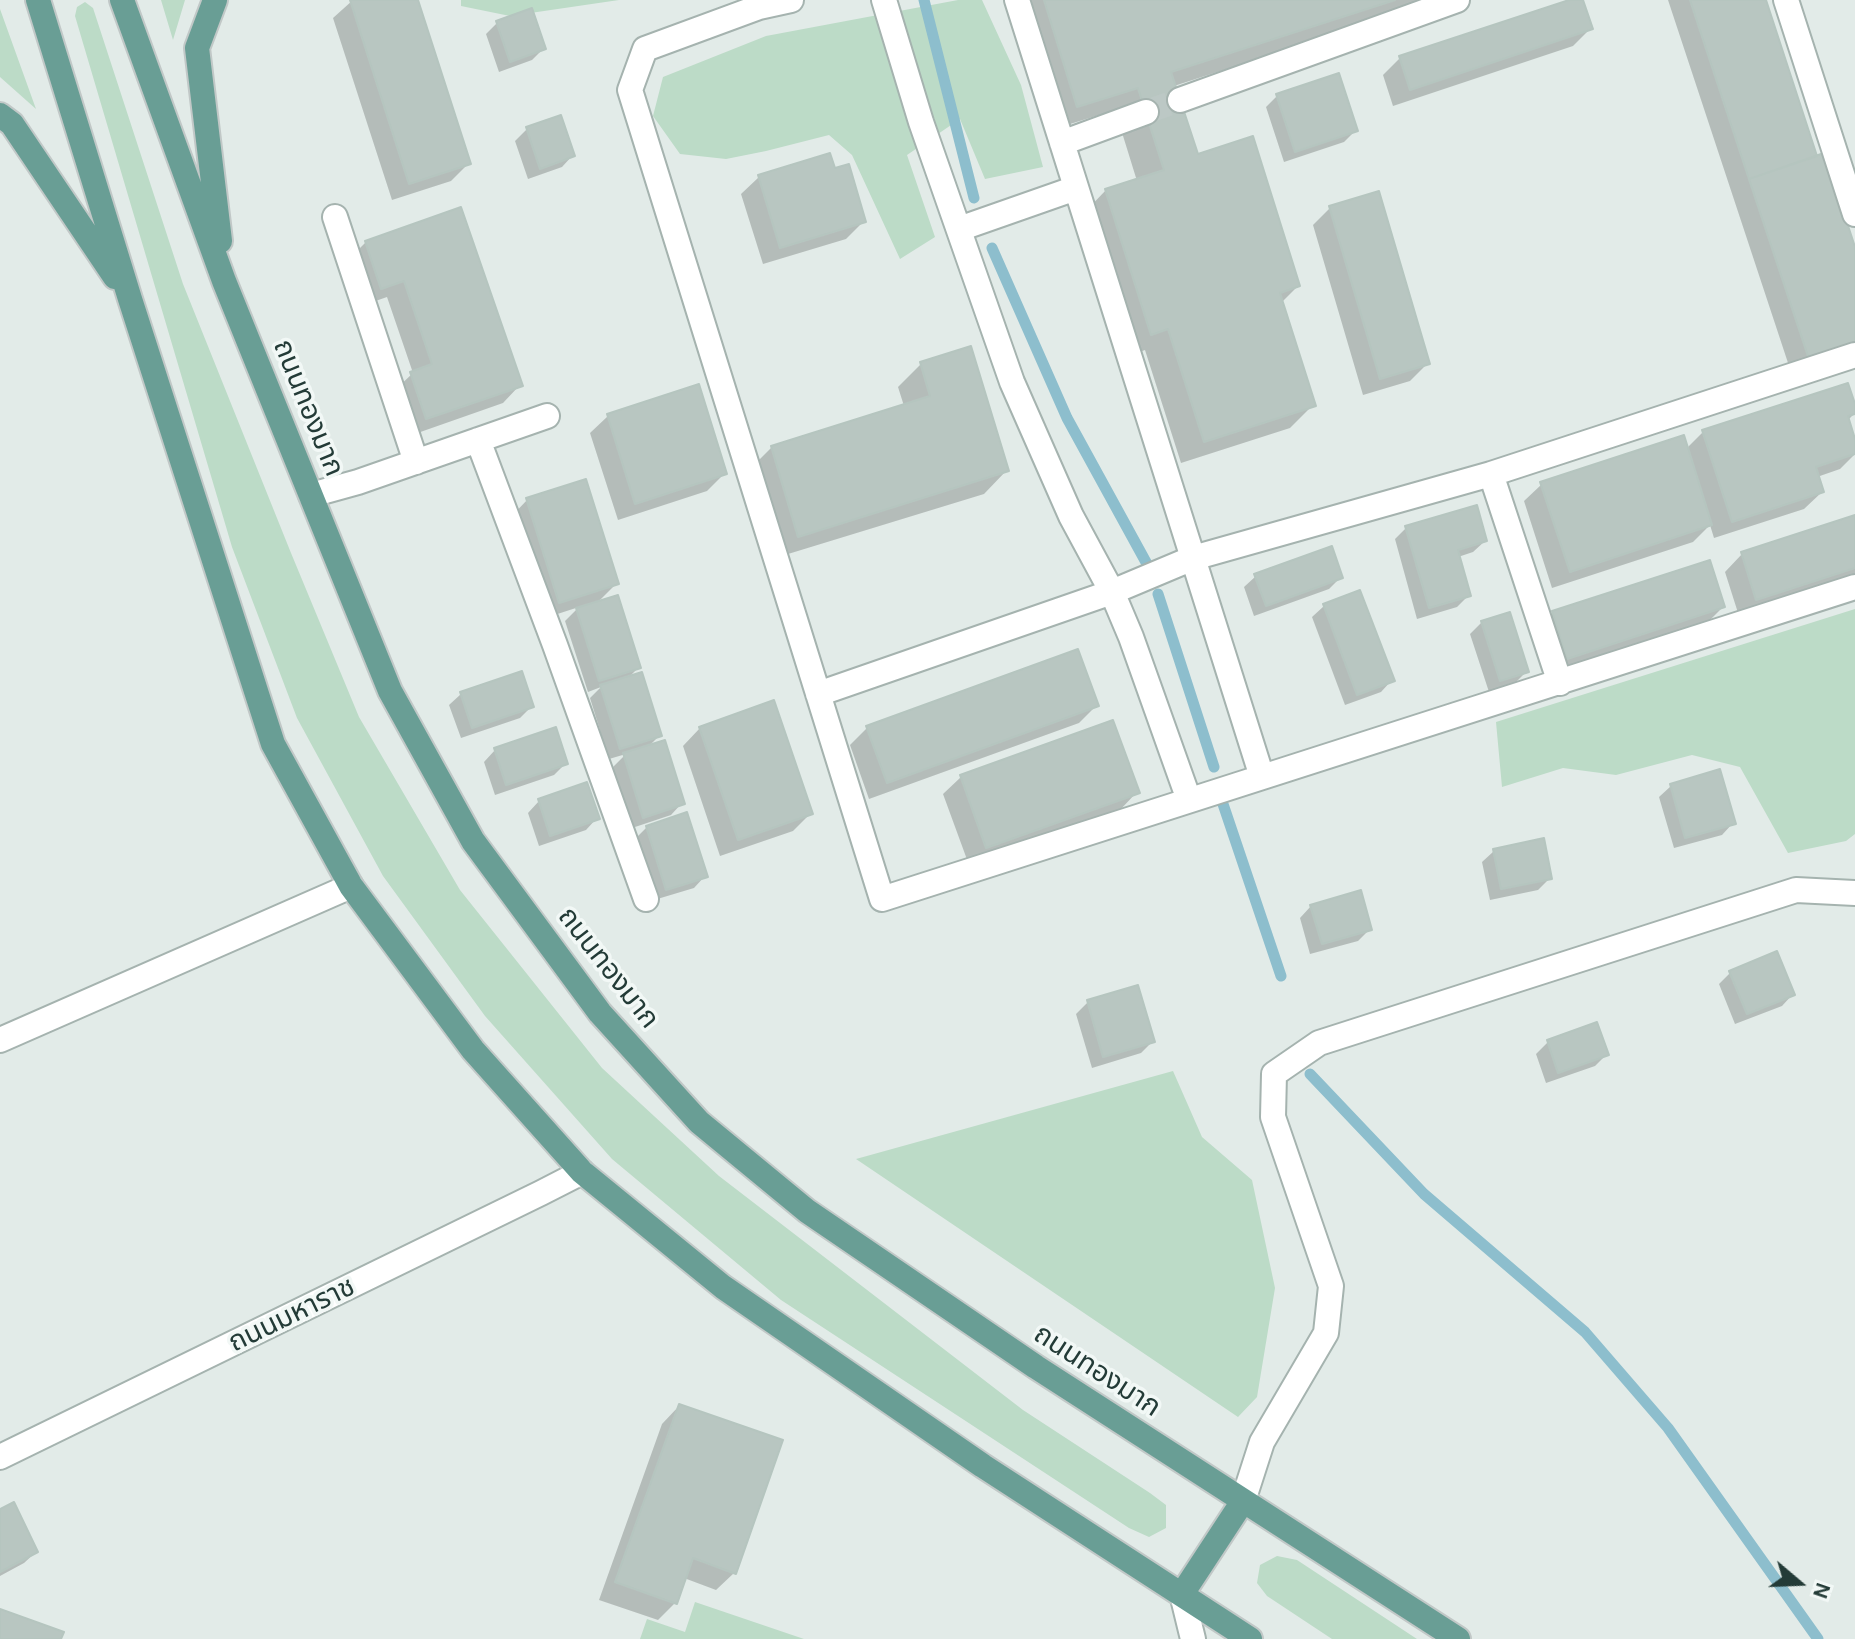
<!DOCTYPE html>
<html>
<head>
<meta charset="utf-8">
<style>
  body { margin:0 }
  #map { position:relative; width:1855px; height:1639px; overflow:hidden; background:#e2ebe8; font-family:Karla,sans-serif }
  canvas { display:block }
  .north { position:absolute; left:1759px; top:1543px; width:80px; height:80px; -webkit-text-stroke:6px #f2f8f6; paint-order:stroke; rotate:109deg; font-size:22px; font-weight:700; line-height:32px; text-align:center; color:#233b37 }
  .north::after { content:''; display:block; margin:auto; width:28px; height:36px; background:#233b37; clip-path:polygon(50% 0,100% 100%,50% 72%,0 100%) }
</style>
</head>
<body>
<div id="map">
<canvas width="1855" height="1639"></canvas>
<div class="north">N</div>
</div>
<script>
const context = document.querySelector('canvas').getContext('2d');
context.lineJoin = 'round';
function paint(path, color) { context.fillStyle = color; context.fill(path, 'evenodd'); }
function strokePath(path, color, width, dash) { context.strokeStyle = color; context.lineWidth = width; context.lineCap = dash ? 'butt' : 'round'; context.setLineDash(dash || []); context.stroke(path); }
function label(font, color, halo, rows, align = 'center') {
  context.font = font + ' Karla,"Noto Sans Thai",sans-serif'; context.lineWidth = 7; context.setLineDash([]); context.textBaseline = 'middle'; context.strokeStyle = halo; context.fillStyle = color; for (const [text, x, y, turn = 0] of rows) {
    context.save(); context.translate(x, y); context.rotate((+turn || 0) * Math.PI / 180); context.textAlign = isNaN(turn) ? turn : align; if (halo) context.strokeText(text, 0, 0); context.fillText(text, 0, 0); context.restore();
  }
}
const green = new Path2D(`
  M161 0H185L173 40Z
  M461 0H619L510 16 461 6Z
  M958 0H982L1021 85 1043 167 985 179 960 119 907 155 935 237 900 259 852 155 829 135 766 151 726 159 680 154 653 116 663 77 766 36Z
  M85 2 93 8 183 284 291 553 359 717 460 890 602 1068 719 1176 1023 1410 1150 1493 1166 1505V1528L1149 1537 1129 1528 781 1300 612 1159 485 1016 383 876 297 718 232 547 75 16 77 7Z
  M0 9 36 109 0 77Z
  M1855 609V834L1846 841 1788 853 1740 767 1692 755 1616 775 1563 768 1502 787 1496 722Z
  M1173 1071 1202 1137 1252 1180 1275 1288 1257 1397 1238 1417 856 1159Z
  M1277 1556 1297 1560 1417 1639H1332L1267 1596 1257 1583 1260 1565Z
  M695 1602 804 1639H640L647 1619 685 1632Z`);
const shadow = new Path2D(`
  M353 0H416L469 163 451 181 392 200 333 18Z
  M1014 0H1439L1174 86 1196 157 1298 286 1281 303 1313 405 1290 428 1181 463 1145 350 1128 356 1083 214 1106 190 1137 181 1115 110 1054 129Z
  M1575 0H1581L1590 29 1573 46 1393 106 1383 75 1400 58Z
  M1668 0H1763L1816 158 1855 253V354L1792 375Z
  M497 23 544 48 532 60 499 72 486 34Z
  M1277 96 1355 131 1344 142 1284 162 1266 107Z
  M560 117 573 155 562 167 528 179 515 141 527 129Z
  M833 171 864 221 846 239 763 264 741 194 759 177Z
  M1330 208 1427 364 1410 381 1363 395 1313 225Z
  M366 242 520 385 503 403 409 436 394 391 413 373 387 297 364 305 348 260Z
  M921 364 1007 470 984 494 775 558 749 470 772 447 904 406 898 387Z
  M1855 410V413L1847 421 1855 445V454L1840 469 1817 477 1822 492 1804 509 1714 538 1710 525 1693 542 1552 588 1524 501 1542 484 1686 449 1703 432Z
  M608 416 725 473 707 491 618 520 590 433Z
  M527 500 617 583 596 604 639 667 628 678 660 735 647 748 682 803 671 815 632 828 613 767 626 754 609 759 590 698 601 687 588 692 565 621 579 607 542 619 510 518Z
  M1855 517V578L1739 616 1725 572 1742 554Z
  M1406 528 1485 541 1473 552 1458 557 1469 595 1457 607 1417 619 1395 539Z
  M1256 576 1340 578 1329 589 1254 616 1244 587Z
  M1324 606 1392 680 1381 692 1345 705 1312 617Z
  M1723 607 1706 624 1550 675 1535 630 1553 613Z
  M1482 622 1527 671 1515 683 1489 692 1470 634Z
  M461 694 532 706 520 718 461 738 449 705Z
  M1096 706 1079 723 869 799 850 745 868 727Z
  M700 728 811 813 793 831 720 856 683 746Z
  M495 750 566 763 554 775 495 795 484 762Z
  M961 777 1137 792 1120 810 969 865 943 794Z
  M1671 786 1733 823 1722 835 1674 848 1659 797Z
  M539 801 597 818 586 830 539 846 528 813Z
  M647 827 705 876 694 888 654 900 635 839Z
  M1494 851 1550 878 1538 890 1490 900 1482 862Z
  M1311 906 1370 929 1358 941 1310 954 1300 918Z
  M1730 973 1793 994 1782 1006 1735 1024 1719 984Z
  M1088 1002 1152 1042 1141 1053 1092 1068 1076 1014Z
  M1548 1042 1606 1055 1595 1066 1546 1083 1536 1054Z
  M679 1406 734 1573 716 1590 684 1578 675 1603 658 1620 599 1600 662 1424Z
  M0 1511 36 1552 24 1563 0 1576Z`);
const stream = new Path2D(`
  M924 0 974 198
  M992 248 1067 418 1147 564
  M1158 594 1214 767
  M1223 804 1281 976
  M1310 1074 1424 1194 1585 1332 1668 1428 1818 1639`);
const building = new Path2D(`
  M350 0H418L471 164 409 184Z
  M1044 0H1395L1171 72 1198 154 1253 136 1300 286 1280 293 1316 406 1204 442 1168 329 1151 335 1105 189 1164 170 1138 88 1077 107Z
  M1569 0H1583L1593 29 1410 90 1399 56Z
  M1690 0H1766L1817 156 1749 179Z
  M532 8 546 49 510 62 496 21Z
  M1339 73 1358 131 1295 152 1276 94Z
  M561 115 575 156 540 169 526 127Z
  M830 153 835 168 849 164 866 222 780 248 758 175Z
  M1824 153 1855 247V344L1809 359 1749 179Z
  M1379 191 1430 364 1380 379 1329 206Z
  M461 207 523 386 426 419 410 372 432 364 404 281 381 289 365 241Z
  M971 346 1009 471 798 537 771 446 930 396 920 362Z
  M1848 383 1855 404V414L1848 416 1855 439V454L1816 467 1824 492 1732 522 1702 430Z
  M699 384 727 474 635 504 607 414Z
  M1684 435 1712 525 1570 572 1540 482Z
  M586 479 619 584 559 603 526 498Z
  M1477 505 1487 541 1458 550 1471 596 1429 608 1405 526Z
  M1855 515V568L1756 600 1741 552Z
  M1332 546 1343 578 1266 606 1254 574Z
  M1710 560 1725 607 1567 659 1552 611Z
  M1360 590 1395 681 1357 695 1323 604Z
  M618 595 641 668 599 681 576 608Z
  M1510 612 1529 672 1500 681 1481 621Z
  M1078 649 1099 706 887 783 866 726Z
  M522 671 534 707 472 728 460 692Z
  M642 672 662 736 620 749 600 685Z
  M774 700 813 814 738 840 699 727Z
  M1113 720 1140 793 986 848 960 775Z
  M556 727 568 764 506 785 494 748Z
  M665 740 685 804 643 818 623 753Z
  M1720 769 1736 824 1685 838 1670 784Z
  M587 782 600 819 550 836 538 799Z
  M687 812 708 877 666 890 646 826Z
  M1544 838 1552 879 1501 889 1493 849Z
  M1361 890 1372 930 1322 944 1310 905Z
  M1777 951 1795 995 1747 1014 1729 971Z
  M1138 985 1155 1042 1103 1057 1087 1000Z
  M1597 1022 1609 1055 1558 1073 1547 1040Z
  M679 1404 783 1440 736 1574 693 1558 677 1604 615 1582Z
  M14 1502 38 1552 0 1572V1509Z
  M0 1609 64 1632 61 1639H0Z`);
const minorTunnel = new Path2D(`
  M1146 112 1180 100`);
const minor = new Path2D(`
  M791 0 759 7 645 49 630 90 882 899 1855 587
  M884 0 921 122 1012 382 1071 516 1112 592 1131 637 1189 800
  M1017 0 1262 777
  M1786 0 1855 214
  M1180 100 1457 0
  M1062 143 1146 112
  M335 217 416 462
  M959 229 1076 188
  M478 440 555 645 646 899
  M1491 474 1560 683
  M311 495 358 482 547 416
  M818 694 1112 592 1193 558 1491 474 1855 355
  M0 1040 351 886
  M0 1457 541 1193 582 1172
  M1243 1501 1262 1442 1326 1333 1331 1286 1273 1117 1274 1074 1319 1043 1796 890 1855 893
  M1182 1594 1193 1639`);
const major = new Path2D(`
  M38 0 130 299 273 744 351 886 473 1050 582 1172 723 1287 983 1466 1250 1639
  M122 0 224 281 390 691 473 841 600 1013 699 1122 807 1211 1036 1367 1458 1639
  M215 0 197 48 220 241
  M0 115 12 124 115 277
  M1182 1594 1243 1501`);
const streetNames = [
  ["ถนนทองมาก",308,408,68],
  ["ถนนทองมาก",608,968,52],
  ["ถนนมหาราช",292,1315,-26],
  ["ถนนทองมาก",1097,1371,33]
];
paint(green, '#bcdbc7');
paint(shadow, '#0003');
strokePath(stream, '#8dbecd', 11);
paint(building, '#b8c6c1');
strokePath(building, '#b5c5bf', 2);
strokePath(minorTunnel, '#bcc8c5', 24, [24, 12]);
strokePath(minor, '#a5b3af', 28);
strokePath(major, '#c1c8c7', 28);
strokePath(minor, '#fff', 24);
strokePath(major, '#699e95', 24);
label('28px', '#233b37', '#f2f8f6', streetNames);
</script>
</body>
</html>
